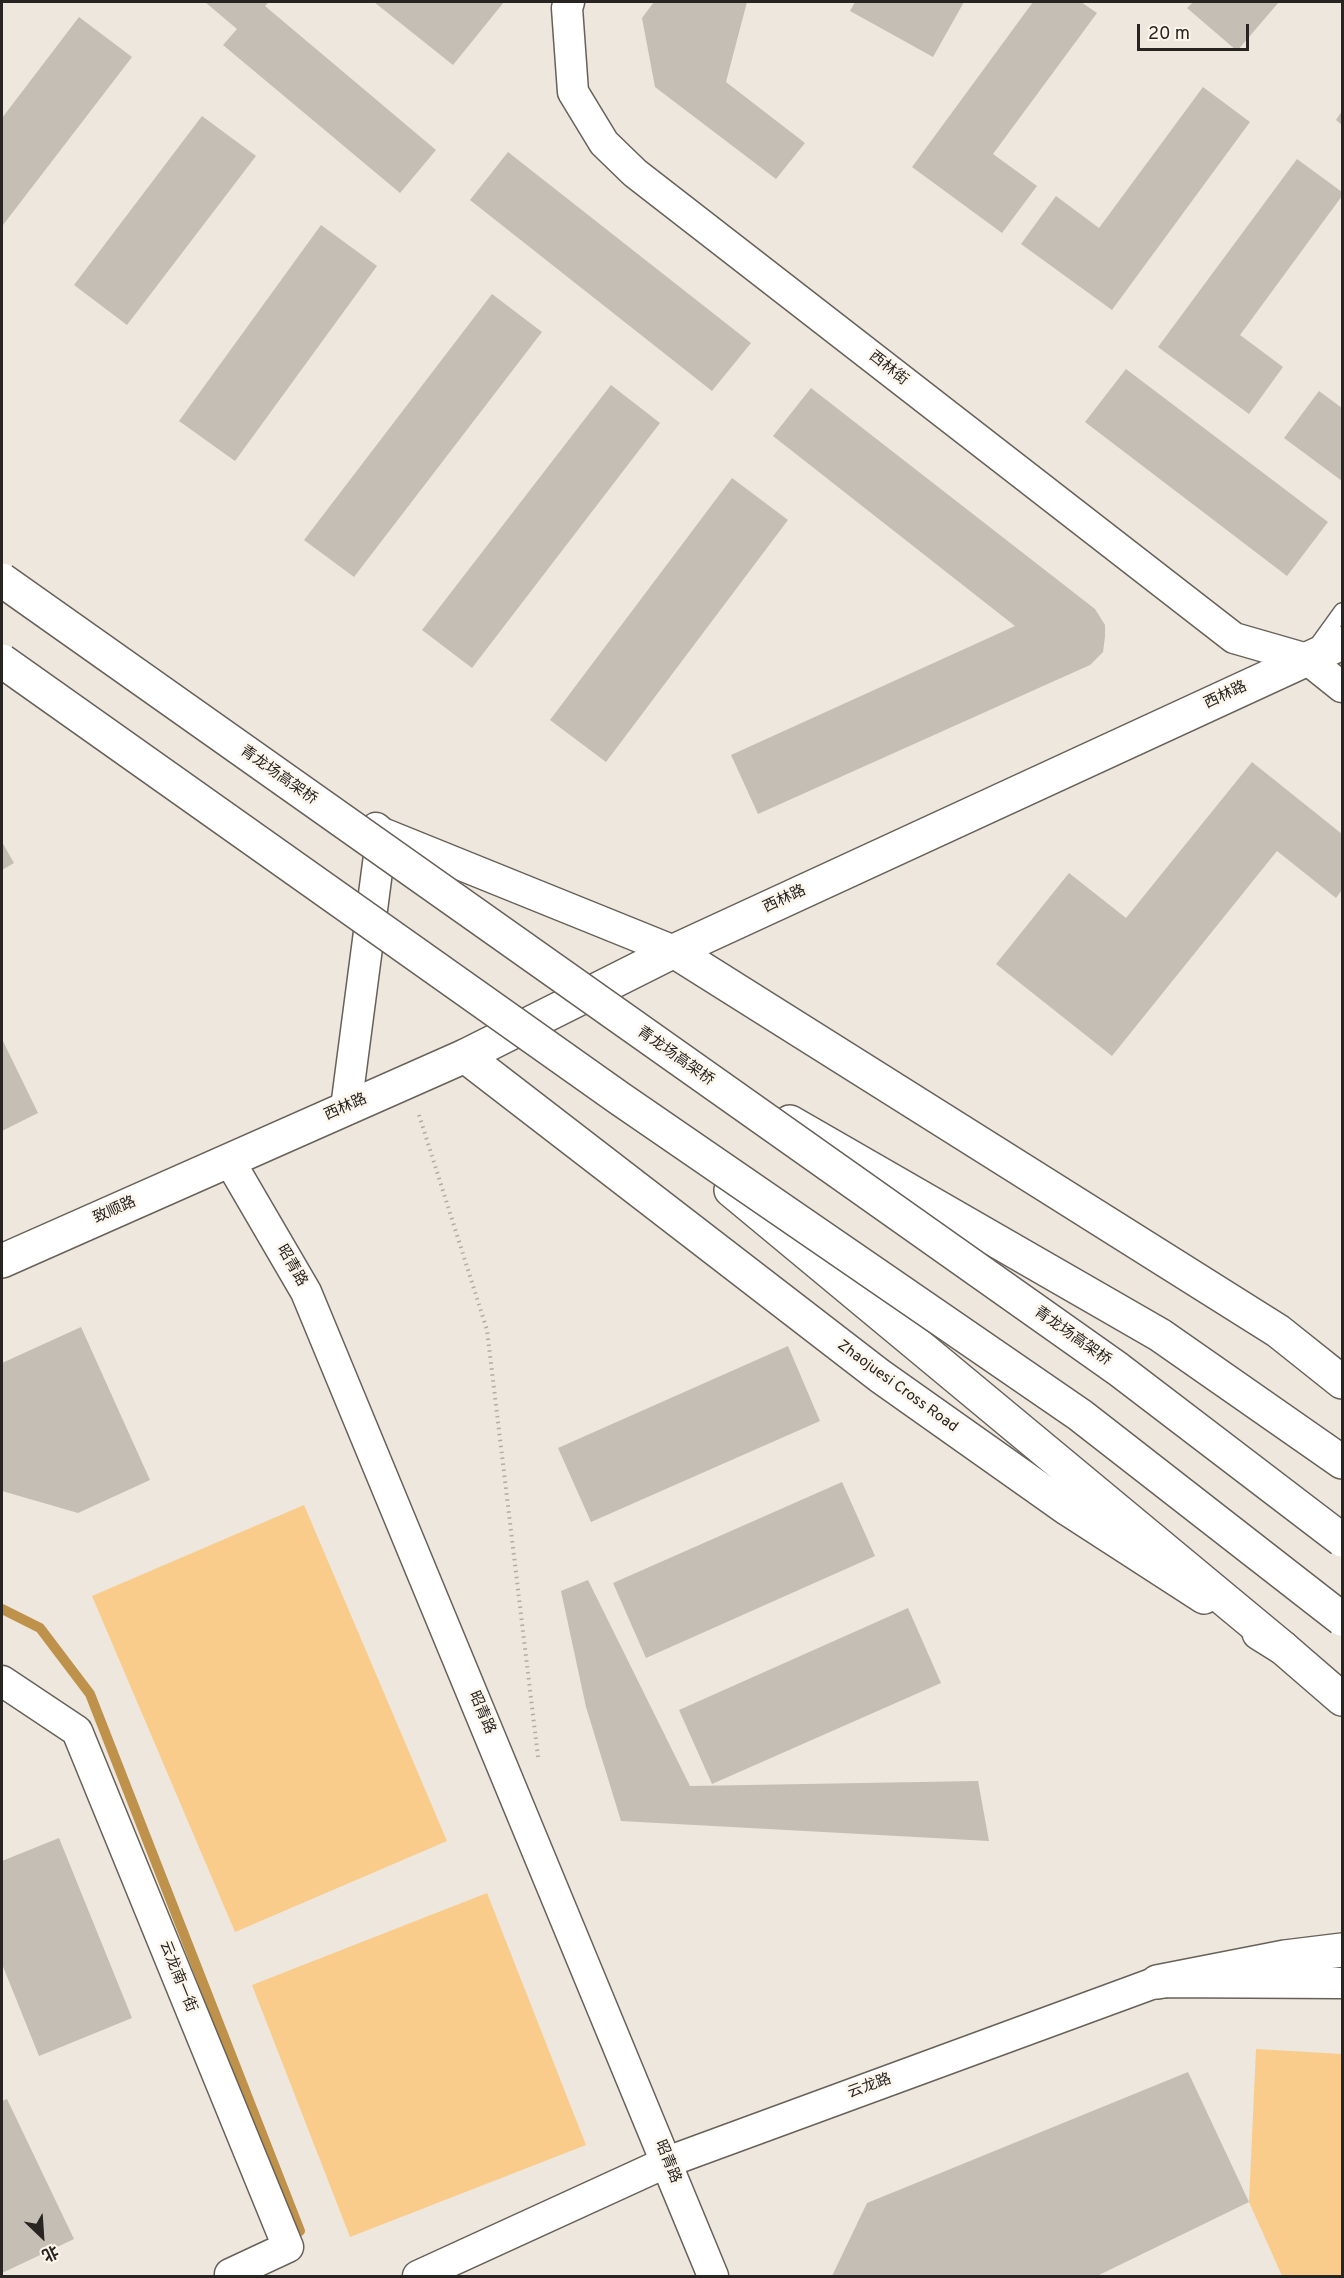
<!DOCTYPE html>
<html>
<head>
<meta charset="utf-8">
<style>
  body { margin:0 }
  #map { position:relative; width:1344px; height:2278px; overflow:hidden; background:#eee7de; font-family:Overpass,"Noto Sans SC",sans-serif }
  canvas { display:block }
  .frame { position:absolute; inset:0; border:3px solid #272421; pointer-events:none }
  .north { position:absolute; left:12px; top:2206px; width:60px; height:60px; -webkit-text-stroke:4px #fcf5eb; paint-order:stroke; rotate:155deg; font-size:16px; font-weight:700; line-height:24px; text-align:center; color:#272421 }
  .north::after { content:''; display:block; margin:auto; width:21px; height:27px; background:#272421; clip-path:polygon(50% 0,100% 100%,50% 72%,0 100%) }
  .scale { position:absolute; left:1137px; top:24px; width:112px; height:27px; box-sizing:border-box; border:3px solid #272421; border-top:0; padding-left:8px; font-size:18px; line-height:21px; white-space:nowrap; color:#272421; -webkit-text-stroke:4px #fcf5eb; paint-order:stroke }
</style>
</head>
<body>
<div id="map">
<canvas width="1344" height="2278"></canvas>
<div class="frame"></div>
<div class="north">北</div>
<div class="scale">20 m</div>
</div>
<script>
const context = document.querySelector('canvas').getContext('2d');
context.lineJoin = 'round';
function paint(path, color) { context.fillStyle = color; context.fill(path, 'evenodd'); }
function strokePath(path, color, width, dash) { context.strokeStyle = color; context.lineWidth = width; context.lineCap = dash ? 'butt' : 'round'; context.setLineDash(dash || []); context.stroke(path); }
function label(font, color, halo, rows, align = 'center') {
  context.font = font + ' Overpass,"Noto Sans SC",sans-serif'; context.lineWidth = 5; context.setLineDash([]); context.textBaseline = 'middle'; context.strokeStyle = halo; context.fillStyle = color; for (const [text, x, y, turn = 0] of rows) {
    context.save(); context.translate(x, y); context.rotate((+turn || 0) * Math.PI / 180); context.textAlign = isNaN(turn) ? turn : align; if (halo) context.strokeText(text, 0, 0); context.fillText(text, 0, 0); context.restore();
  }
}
const green = new Path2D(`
  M304 1505 447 1841 235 1932 92 1596Z
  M487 1893 586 2145 350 2237 252 1985Z
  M1256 2049 1342 2054V2276H1282L1249 2202Z`);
const stream = new Path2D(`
  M2 1609 40 1628 90 1694 300 2231`);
const building = new Path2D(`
  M205 2H269L265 6 436 150 400 193 223 45 237 29Z
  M374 2H504L453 65Z
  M654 2H747L726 82 805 143 776 179 655 87 642 18Z
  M855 2H964L933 57 850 11Z
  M1033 2H1081L1097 13 993 154 1037 186 1002 233 912 167Z
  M1193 2H1279L1237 51 1187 8Z
  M79 17 132 57 3 225 2 118Z
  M1203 87 1250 122 1112 310 1021 244 1056 196 1099 228Z
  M1342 111V125L1336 120Z
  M202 116 256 156 127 325 74 285Z
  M508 152 751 343 712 391 470 200Z
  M1297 159 1342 192V196L1240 335 1283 367 1249 414 1158 347Z
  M321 225 377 266 235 461 179 421Z
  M492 294 542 332 354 577 304 540Z
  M1126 369 1328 522 1287 576 1085 422Z
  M611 385 660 423 472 668 422 630Z
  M811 388 1095 609 1105 625V637L1103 652 1090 665 758 814 731 755 1015 626 773 436Z
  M1319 391 1342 408V481L1284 438Z
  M732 478 788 520 606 762 550 720Z
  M1252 762 1342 834V890L1336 898 1277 851 1112 1056 996 964 1069 873 1126 918Z
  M2 842 14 863 2 870Z
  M2 1039 38 1113 2 1131Z
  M81 1327 150 1480 78 1513 2 1491V1363Z
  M788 1346 820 1421 591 1522 558 1448Z
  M842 1482 875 1556 646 1658 613 1583Z
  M588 1580 690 1786 978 1781 989 1841 621 1821 586 1707 561 1591Z
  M908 1608 941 1683 712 1784 679 1710Z
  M59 1838 132 2018 39 2056 2 1964V1861Z
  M1188 2072 1249 2202 1097 2276H832L867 2203Z
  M7 2099 74 2239 2 2273V2101Z`);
const path = new Path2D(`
  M419 1115 487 1330 538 1757`);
const service = new Path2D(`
  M1316 647 1342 611`);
const minor = new Path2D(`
  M569 2 567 8 573 92 604 143 635 173 1234 638 1307 659 1342 687
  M382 833 674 951
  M346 1108 382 833 376 828
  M229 1160 306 1292 713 2276
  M2 1681 77 1731 288 2247 230 2274
  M418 2276 667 2162 1157 1982 1342 1983`);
const tertiary = new Path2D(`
  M2 1261 465 1056 674 951 1342 643
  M1157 1982 1285 1957 1342 1950`);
const primary = new Path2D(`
  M674 951 1278 1331 1342 1382
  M465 1056 880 1376 1068 1509 1204 1597
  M1259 1633 1283 1648 1342 1699`);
const trunk = new Path2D(`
  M790 1122 1160 1335 1342 1462
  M731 1190 1283 1648`);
const trunkBridge = new Path2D(`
  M2 580 1118 1369 1342 1540
  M2 661 619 1098 1080 1415 1342 1619`);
const streetNames = [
  ["西林街",888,369,38],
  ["西林路",1226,696,-25],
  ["青龙场高架桥",278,776,35],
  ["西林路",785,900,-25],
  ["青龙场高架桥",675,1057,35],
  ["西林路",346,1108,-24],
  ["致顺路",115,1211,-24],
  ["昭青路",291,1266,60],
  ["青龙场高架桥",1072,1337,35],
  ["Zhaojuesi Cross Road",897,1387,36],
  ["昭青路",481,1713,67],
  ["云龙南一街",177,1977,68],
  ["云龙路",870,2087,-20],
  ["昭青路",667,2162,68]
];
paint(green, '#f9cc8b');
strokePath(stream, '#bf924b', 10);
paint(building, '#c5beb5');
strokePath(service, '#676159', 18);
strokePath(minor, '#676159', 33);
strokePath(tertiary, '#676159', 36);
strokePath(primary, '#676159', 36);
strokePath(trunk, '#676159', 36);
strokePath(path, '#b2aca5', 4, [1.5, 4.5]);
strokePath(service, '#fff', 15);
strokePath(minor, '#fff', 30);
strokePath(tertiary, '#fff', 33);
strokePath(primary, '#fff', 33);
strokePath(trunk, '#fff', 33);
strokePath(trunkBridge, '#676159', 36, []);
strokePath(trunkBridge, '#fff', 33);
label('15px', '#272421', '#fcf5eb', streetNames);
</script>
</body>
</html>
